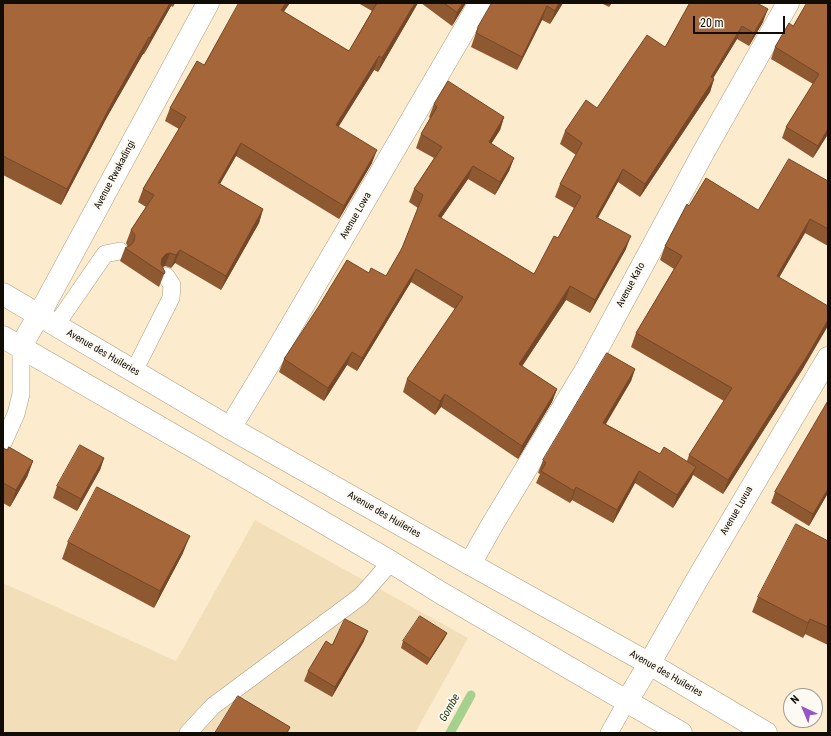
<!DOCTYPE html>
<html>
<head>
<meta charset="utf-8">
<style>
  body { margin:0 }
  #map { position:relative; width:831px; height:736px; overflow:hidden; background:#fcebcd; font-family:"Roboto Condensed",sans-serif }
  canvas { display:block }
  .frame { position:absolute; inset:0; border:4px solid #120d04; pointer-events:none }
  .north { position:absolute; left:783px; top:688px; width:40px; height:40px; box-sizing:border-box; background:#fdfaf4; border:1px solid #9f9b94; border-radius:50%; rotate:316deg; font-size:11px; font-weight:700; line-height:16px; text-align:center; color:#120d04 }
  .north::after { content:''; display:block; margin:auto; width:14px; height:18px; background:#9753c8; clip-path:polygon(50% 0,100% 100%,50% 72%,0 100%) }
  .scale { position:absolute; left:693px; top:16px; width:92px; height:18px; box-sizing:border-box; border:2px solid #120d04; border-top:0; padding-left:5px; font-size:12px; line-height:14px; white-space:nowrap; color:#120d04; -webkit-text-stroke:3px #fdfaf4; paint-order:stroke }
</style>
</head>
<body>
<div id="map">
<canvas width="831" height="736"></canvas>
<div class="frame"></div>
<div class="north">N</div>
<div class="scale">20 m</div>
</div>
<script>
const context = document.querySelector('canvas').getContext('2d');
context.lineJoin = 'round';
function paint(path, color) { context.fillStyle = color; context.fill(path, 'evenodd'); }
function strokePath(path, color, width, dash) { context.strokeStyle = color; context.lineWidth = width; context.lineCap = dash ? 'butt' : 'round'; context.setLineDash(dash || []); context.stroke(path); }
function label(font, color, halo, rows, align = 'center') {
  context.font = font + ' "Roboto Condensed",sans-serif'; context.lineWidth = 4; context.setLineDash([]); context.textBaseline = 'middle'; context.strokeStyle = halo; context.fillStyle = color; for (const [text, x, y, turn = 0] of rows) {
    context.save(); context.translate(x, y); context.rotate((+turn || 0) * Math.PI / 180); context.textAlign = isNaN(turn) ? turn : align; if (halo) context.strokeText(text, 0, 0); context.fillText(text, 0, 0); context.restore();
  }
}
const built = new Path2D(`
  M255 520 468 638 415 733H3V583L176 661Z`);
const stream = new Path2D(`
  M450 733 471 695`);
const lane = new Path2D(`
  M56 325 105 254 120 251
  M134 371 171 298 172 285 166 276
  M3 443 16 414 21 394V346
  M188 733 213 706 361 596 391 562
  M609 733 627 701`);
const street = new Path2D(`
  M230 428 273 357 480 3
  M470 564 492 525 587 368 703 153 788 3
  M627 701C651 662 673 622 695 583 739 508 783 433 828 358`);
const secondary = new Path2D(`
  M3 294 230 428 470 564 650 664 766 733
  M3 337 218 461 391 562 441 593 681 733
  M21 346 39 315 208 3`);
const wall = new Path2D(`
  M3 3H175L173 7 171 6 144 54H143L107 117 61 205 3 175Z
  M358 3H418L378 72 374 70 338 127 372 163 339 219 236 156 220 184 263 209 259 223 221 290 175 263 171 268 165 266 162 267 165 272 159 287 120 261 125 248 128 247 126 243 131 230 146 207 138 202 143 189 179 129 165 121 170 108 204 65 284 12 349 51 372 11Z
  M421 3H466L452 26Z
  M492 3H563L550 24 542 20 517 70 471 47 478 27Z
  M601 3H612L609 7Z
  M690 3 763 22 749 46 737 39 713 78 714 79 710 92 640 197 618 182 598 218 626 249 590 313 566 300 522 366 557 389 552 402 518 459 441 407 435 415 403 392 407 379 455 309 411 282 357 371 347 365 324 401 279 372 284 359 369 273 386 276 402 248 418 208 409 202 414 189 434 158 416 148 421 134 430 118 429 117 434 104 504 117 500 130 491 144 514 158 509 171 495 195 468 179 441 218 534 274 558 238 574 208 555 197 560 184 576 155 560 144 565 131 597 108 665 47Z
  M828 3V134L813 158 782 138 786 127 813 84 771 59 775 47 793 26Z
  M828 181V246L805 233 779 277 804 367 723 494 693 475 691 479 673 508 635 483 613 523 572 500 570 503 536 483 540 474 538 473 543 460 635 369 631 381 606 424 660 454 687 461 689 455 724 401 631 347 636 333 674 269 660 260 665 246 689 206 758 210Z
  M828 401V493L809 526 771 503 775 492Z
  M3 448 33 461 27 477 10 507 3 503Z
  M104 458 100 470 77 511 53 498 57 486Z
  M828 541V645L805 634 803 638 752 612 758 597Z
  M68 542 183 553 154 608 62 559Z
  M447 633 444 639 427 665 401 648 403 641Z
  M364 641 332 697 304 681 308 671 332 645Z`);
const shadedWall = new Path2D(`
  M170 3H172L171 6 144 54 150 38Z
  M286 3H290L276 23 281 10Z
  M415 3H418L378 72 382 58Z
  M463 3H466L452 26 457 12Z
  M559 3H563L550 24 555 11Z
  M547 6 542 20 517 70 522 57Z
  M768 9 763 22 749 46 754 33Z
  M742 26 737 39 706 90 711 77Z
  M149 37 143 54 107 117 61 205 67 189 113 101Z
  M379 56 374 70 331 139 336 125Z
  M714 79 710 92 640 197 645 184Z
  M504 117 500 130 484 155 489 142Z
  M828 129V134L813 158 818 146Z
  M241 143 236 156 213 196 218 183Z
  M377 150 372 163 339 219 344 206Z
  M514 158 509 171 495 195 500 182Z
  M473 166 468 179 433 230 438 216Z
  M623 169 618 182 591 230 596 217Z
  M263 209 259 223 221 290 226 276Z
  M810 219 805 233 772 290 777 276Z
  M631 236 626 249 590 313 595 300Z
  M180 250 175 263 171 268 176 255Z
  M170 253 165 266 161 268 158 270 162 258 166 254Z
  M416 269 411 282 357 371 362 358Z
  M570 286 566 300 515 377 519 364Z
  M828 320V326L804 367 723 494 728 480Z
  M352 352 347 365 324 401 328 388Z
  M635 369 631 381 599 435 603 423Z
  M557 389 552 402 518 459 522 446Z
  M445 394 441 407 435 415 440 401Z
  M104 458 100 470 77 511 81 499Z
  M33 461 27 477 10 507 16 490Z
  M696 467 691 479 673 508 677 495Z
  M639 471 635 483 613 523 617 510Z
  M576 487 572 500 570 503 574 491Z
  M828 489V493L809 526 813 514Z
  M190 536 183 553 154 608 160 591Z
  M810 619 805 634 803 638 808 623Z
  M368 631 364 641 332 697 335 687Z
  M447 633 444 639 427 665 430 659Z`);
const building = new Path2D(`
  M3 3H170L150 38 149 37 113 101 67 189 3 156Z
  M239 3H286L281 10 349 51 377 3H415L382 58 379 56 336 125 377 150 344 206 241 143 218 183 263 209 226 276 180 250 176 255 170 253 166 254 162 258 161 264 165 272 164 274 125 248 131 245 134 241 135 235 131 230 154 195 143 189 186 117 170 108 197 61 204 65Z
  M444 3H463L457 12Z
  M492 3H559L555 11 547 6 522 57 476 33 478 28V27Z
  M690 3H757L768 9 754 33 742 26 711 77 714 79 645 184 623 169 596 217 631 236 595 300 570 286 519 364 557 389 522 446 445 394 440 401 407 379 463 297 416 269 362 358 352 352 328 388 284 359 319 306 347 260 369 273 371 268 386 276 402 248 423 195 414 189 442 147 421 134 437 107 434 104 448 81 504 117 489 142 514 158 500 182 473 166 438 216 534 274 554 236 558 238 581 196 560 184 582 143 565 131 586 100 597 108 647 35 665 47Z
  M807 3H828V129L818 146 786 127 819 74 775 47 789 23 793 26Z
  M789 159 828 181V229L810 219 777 276 828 306V320L809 353 728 480 689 455 732 388 636 333 682 256 665 246 687 204 689 206 706 178 758 210Z
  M607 353 635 369 603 423 660 454 664 447 696 467 677 495 639 471 617 510 576 487 574 491 541 471 546 463 543 460Z
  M828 401V489L813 514 775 492Z
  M80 445 104 458 81 499 57 486Z
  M9 447 33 461 16 490 3 483V448L7 450Z
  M97 487 190 536 160 591 68 542Z
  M796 524 828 541V627L810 619 808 623 758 597Z
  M420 616 447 633 430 659 403 641Z
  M345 619 368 631 335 687 308 671 326 641 332 645Z
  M238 696 290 727 287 733H215Z`);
const streetNames = [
  ["Avenue Rwakadingi",115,175,-62],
  ["Avenue Lowa",356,216,-60],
  ["Avenue Kato",631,285,-62],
  ["Avenue des Huileries",103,353,30],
  ["Avenue Luvua",737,511,-60],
  ["Avenue des Huileries",384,515,30],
  ["Avenue des Huileries",666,674,30]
];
const waterNames = [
  ["Gombe",450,708,-60]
];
paint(built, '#f3deba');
strokePath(stream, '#a6d08d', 9);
strokePath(lane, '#ad9d81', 18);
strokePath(street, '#ad9d81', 23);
strokePath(secondary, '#ad9d81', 23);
strokePath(lane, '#fff', 17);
strokePath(street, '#fff', 22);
strokePath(secondary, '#fff', 22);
paint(wall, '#8e5831');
paint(shadedWall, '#744728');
paint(building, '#a56639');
strokePath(building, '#744728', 1);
label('10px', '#120d04', '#fdfaf4', streetNames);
label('italic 11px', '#1c3505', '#fdfaf4', waterNames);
</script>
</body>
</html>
